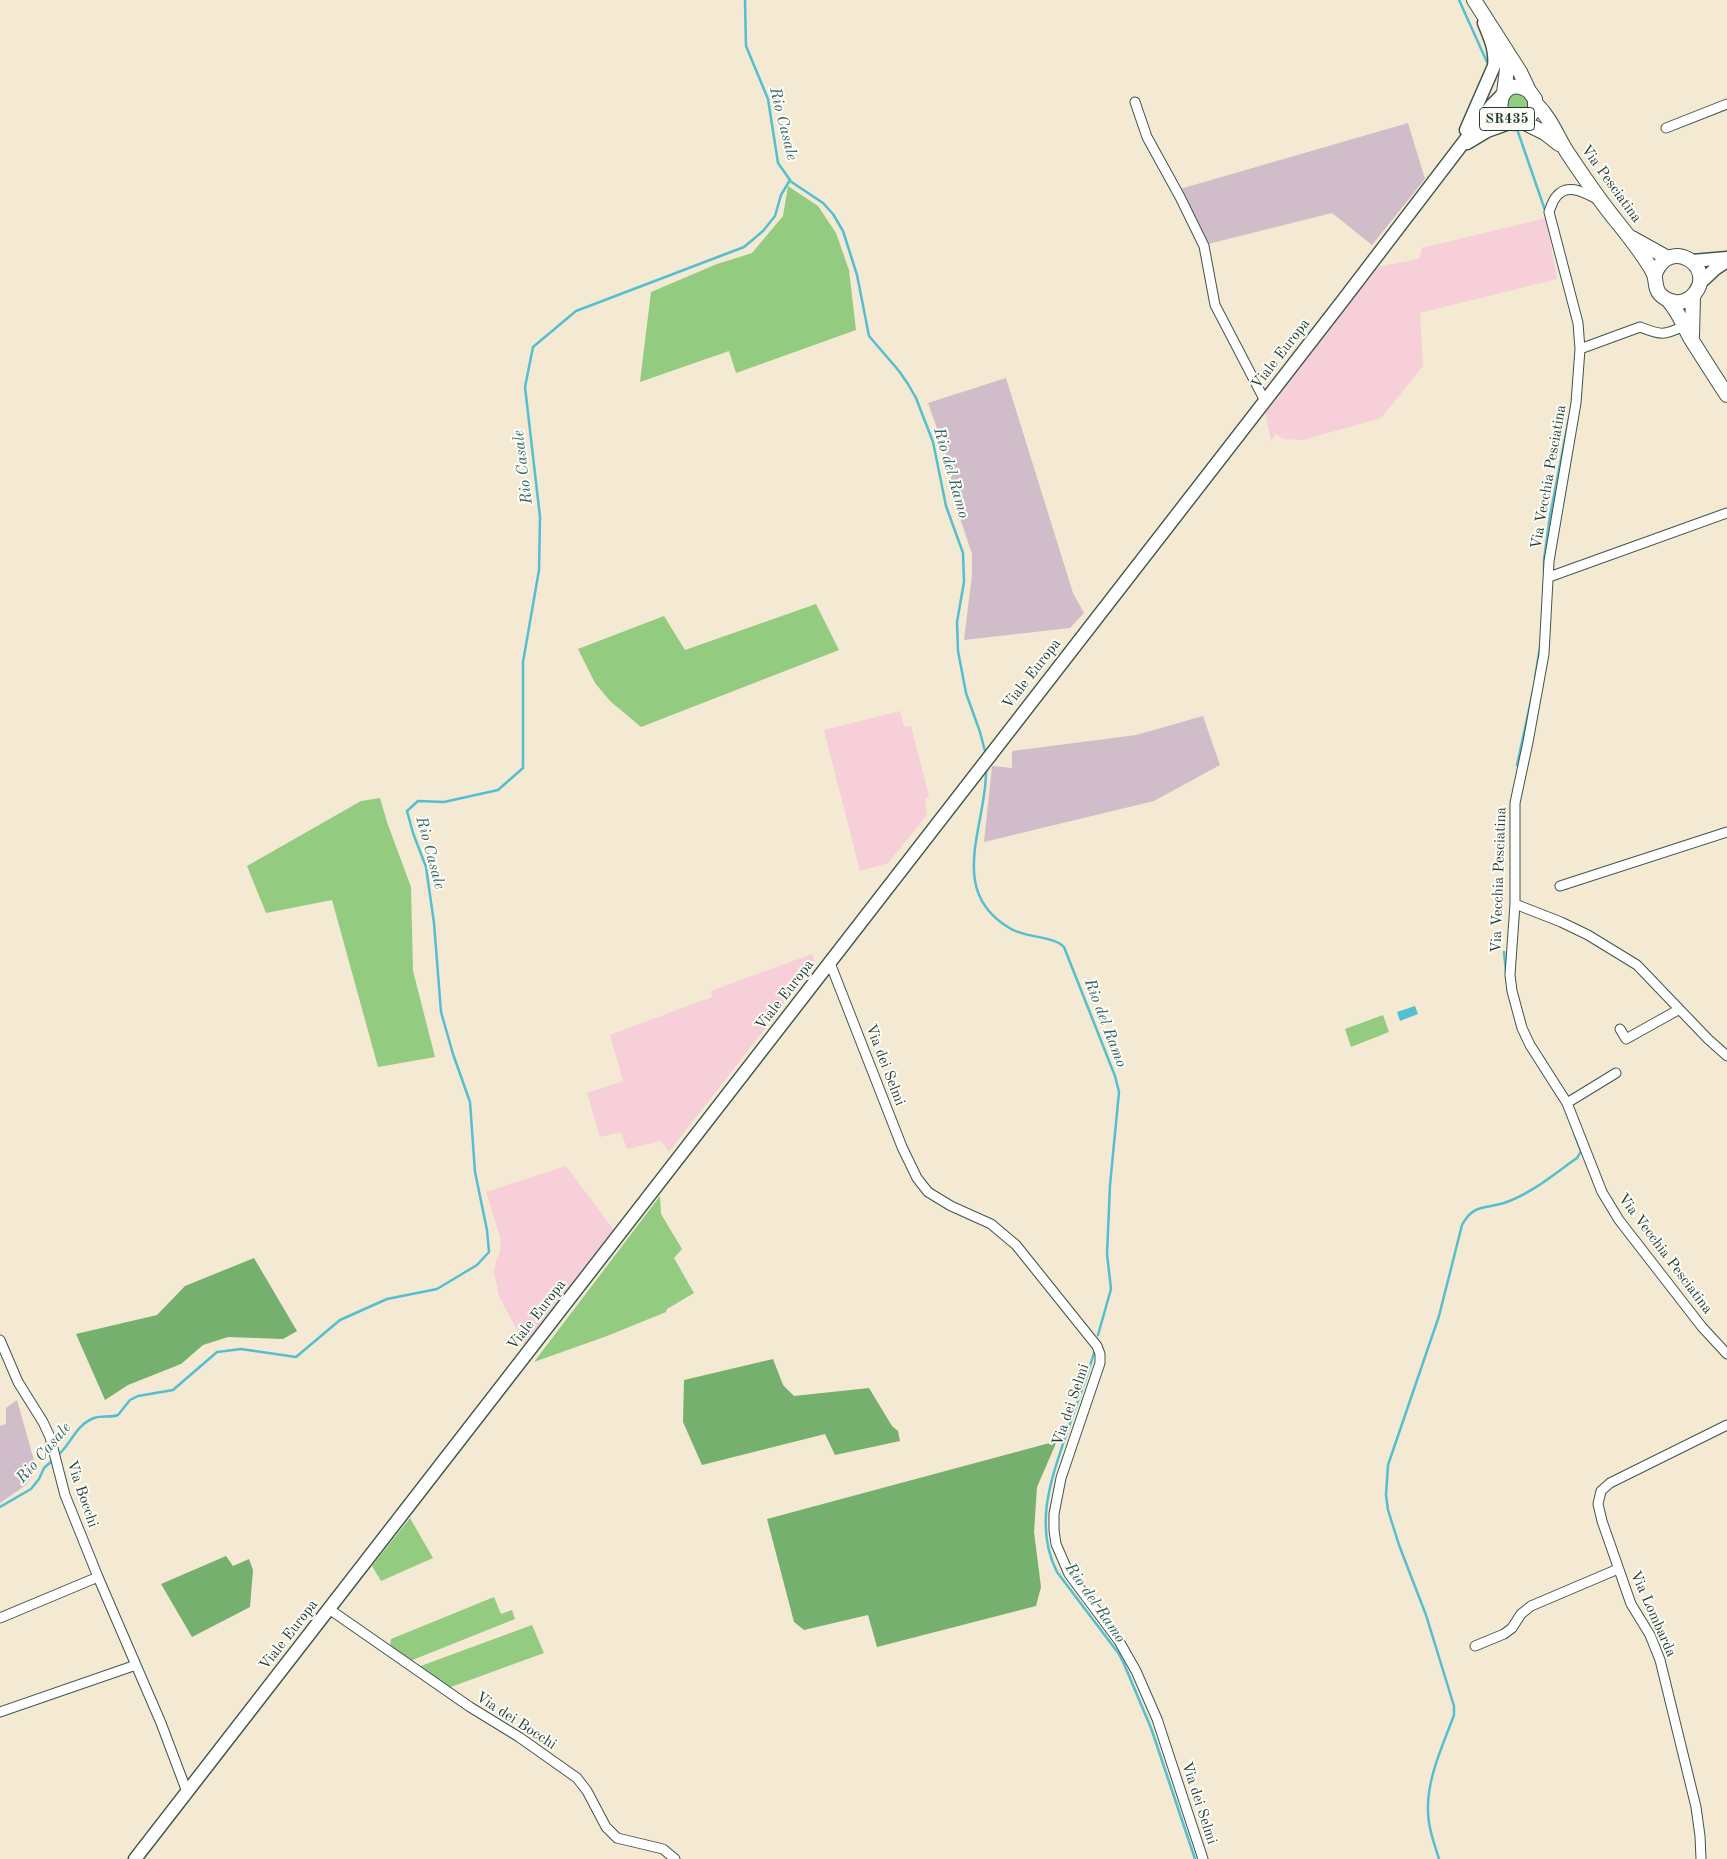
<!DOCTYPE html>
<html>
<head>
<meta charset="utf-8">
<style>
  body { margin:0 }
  canvas { display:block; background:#f4e9d2 }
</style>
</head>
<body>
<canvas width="1727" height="1859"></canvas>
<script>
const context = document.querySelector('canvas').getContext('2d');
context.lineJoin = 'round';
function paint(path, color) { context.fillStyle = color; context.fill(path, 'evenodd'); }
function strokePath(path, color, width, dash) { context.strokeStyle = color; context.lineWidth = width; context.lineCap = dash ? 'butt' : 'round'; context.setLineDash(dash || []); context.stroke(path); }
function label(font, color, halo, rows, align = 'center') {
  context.font = font + ' "Old Standard TT",serif'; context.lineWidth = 4; context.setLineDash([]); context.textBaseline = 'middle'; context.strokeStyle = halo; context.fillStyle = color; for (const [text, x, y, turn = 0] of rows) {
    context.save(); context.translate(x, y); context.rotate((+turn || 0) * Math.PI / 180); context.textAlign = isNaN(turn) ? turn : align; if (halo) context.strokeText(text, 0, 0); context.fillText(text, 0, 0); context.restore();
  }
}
const built = new Path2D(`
  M1546 218 1557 279 1420 313 1423 366 1381 418 1303 440 1284 439 1276 434 1271 441 1265 412 1376 267 1419 259 1422 248Z
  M900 711 904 727 911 726 929 796 925 799 927 815 888 863 860 871 824 730Z
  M812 954 815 964 669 1152 661 1141 627 1149 621 1132 600 1137 587 1093 623 1081 610 1035 712 997 711 991Z
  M566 1166 614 1230 525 1345 499 1296 494 1272 496 1261 500 1251 501 1240 486 1192Z`);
const industrial = new Path2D(`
  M1408 123 1425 179 1372 245 1332 213 1208 244 1180 189Z
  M1006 378 1073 593 1084 613 1070 628 964 640 972 575V554L958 512 945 451 928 403Z
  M1203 716 1220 765 1154 801 984 842 992 766 1012 768V751L1136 735Z
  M17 1400 35 1464 34 1473 26 1485 0 1503V1426L6 1424V1408Z`);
const green = new Path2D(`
  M1516 91 1530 101 1528 114 1511 117 1503 102Z
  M788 186 818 206 836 233 849 270 856 330 736 373 729 351 640 382 651 292 717 264 752 253 783 216Z
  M816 604 839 650 641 727 610 701 595 683 578 649 664 616 685 650Z
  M380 798 387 822 411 887 413 971 435 1057 378 1067 332 900 266 913 247 866 361 801Z
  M1383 1015 1389 1032 1351 1047 1345 1029Z
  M660 1196 661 1214 682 1249 674 1258 694 1293 667 1309 666 1312 607 1336 534 1362Z
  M410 1518 433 1558 381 1581 372 1566Z
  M494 1597 501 1614 512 1610 515 1619 410 1661 390 1646 391 1639Z
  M532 1625 544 1653 448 1688 418 1667Z`);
const forest = new Path2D(`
  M254 1258 297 1331 283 1339 228 1337 203 1345 181 1364 128 1385 105 1400 76 1334 157 1315 185 1286Z
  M773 1359 783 1385 794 1396 869 1388 892 1426 898 1431 900 1441 835 1455 825 1434 702 1465 683 1422 684 1380Z
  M1057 1441 1037 1487 1034 1532 1041 1587 1036 1606 877 1647 868 1615 804 1630 794 1622 767 1519Z
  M226 1556 233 1566 249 1559 253 1570 250 1607 192 1637 161 1584Z`);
const water = new Path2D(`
  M1415 1006 1418 1014 1400 1021 1397 1012Z`);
const stream = new Path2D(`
  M1459 0 1487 62
  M1518 132 1546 213
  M790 181 823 203 833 214 843 231 857 275 869 336 899 371 908 384 916 398 933 442 946 506 963 553 964 582 957 622 958 651 966 693 980 732 985 751
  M1544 571V559L1550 516 1569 418
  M1535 678 1540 647
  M1517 765 1533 691
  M986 772C986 827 946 892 1011 929 1027 938 1054 936 1064 947L1115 1076 1119 1092 1110 1185 1107 1254 1111 1289 1098 1335
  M1504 952 1508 991
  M1094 1353C1086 1379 1077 1404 1068 1429 1052 1477 1033 1524 1057 1572L1119 1654 1124 1664 1151 1728 1195 1859
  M57 1456C72 1444 74 1426 94 1418 102 1415 110 1418 118 1415L130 1400 138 1396 173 1390 217 1352 241 1349 296 1357 340 1320 387 1299 437 1289 477 1265 489 1252 487 1230 475 1172 470 1102 453 1054 441 1012 434 923 426 867 413 833 407 811 418 801 444 802 498 790 523 768V662L539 570 540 517 525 387 533 347 576 311 744 247 763 231 775 216 781 195 790 180 778 163 768 99 746 46 745 0
  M0 1507 31 1489 39 1479 44 1468 53 1460
  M1439 1859C1434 1843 1428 1827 1428 1810 1427 1778 1443 1745 1454 1715V1706L1426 1615 1399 1545 1388 1510 1386 1495 1388 1465 1439 1316 1462 1225C1473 1204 1484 1209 1504 1203 1531 1194 1554 1174 1577 1158L1581 1151 1574 1133`);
const street = new Path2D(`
  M1135 102 1147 137 1180 197 1204 246 1215 305 1265 401
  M1666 128 1727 104
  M1597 199C1585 193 1567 182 1556 197 1553 200 1551 207 1549 212L1578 323 1580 349 1576 403 1549 561 1544 654 1528 742 1515 803V904L1510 975 1512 991 1522 1028 1530 1045 1567 1103 1602 1192 1619 1220 1702 1327 1727 1354
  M1580 349 1640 327C1661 335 1663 336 1684 326
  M1549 577 1727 513
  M1560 886 1727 832
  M1515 904 1561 922 1588 935 1637 965 1708 1039 1727 1056
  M830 963 902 1147 917 1178 928 1192 951 1206 991 1224 1016 1245 1097 1346 1100 1354V1363L1061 1478 1054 1514V1530L1056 1544 1069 1574 1119 1641 1136 1671 1157 1719 1203 1859
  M1620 1029 1626 1039 1678 1010
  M1567 1103 1616 1073
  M0 1340 18 1382 43 1422 50 1437 65 1495 98 1577 161 1723 187 1792
  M329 1609 470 1707 519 1737 577 1778 587 1791 606 1827 617 1838 663 1849 675 1859
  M0 1618 98 1577
  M1475 1646 1504 1634 1512 1628 1521 1614 1531 1606 1618 1569
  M0 1712 136 1665
  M1701 1859 1700 1836 1696 1807 1660 1660 1650 1635 1631 1604 1602 1521 1598 1504 1601 1491 1610 1483 1727 1425`);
const secondary = new Path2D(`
  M1466 130 1494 66C1496 50 1490 38 1484 23
  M1467 143 1487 131 1512 122
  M1692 261 1727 258
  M1700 283 1715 269 1727 261
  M135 1859 1344 299 1492 105 1504 93`);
const primary = new Path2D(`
  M1474 0 1520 72 1529 91 1535 99V109L1527 120C1490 138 1493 69 1529 91
  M1504 50 1507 69 1504 93
  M1536 104C1550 117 1557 136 1567 152 1583 176 1599 200 1618 223 1630 238 1643 254 1653 272 1657 279 1654 286 1659 293 1663 298 1669 301 1675 302 1683 303 1691 299 1695 293 1716 266 1669 236 1655 274
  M1523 122 1545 133 1559 144
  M1632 238 1668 258
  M1668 300C1679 312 1683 325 1691 339 1703 358 1715 377 1727 395
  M1692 336 1693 296`);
const shields = [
  [1507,119,55]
];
const shieldNames = [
  ["SR435",1507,119]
];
const streetNames = [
  ["Via Pesciatina",1611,184,54],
  ["Viale Europa",1281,354,-52],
  ["Via Vecchia Pesciatina",1549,477,-80],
  ["Viale Europa",1032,674,-52],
  ["Via Vecchia Pesciatina",1499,880,-88],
  ["Viale Europa",785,995,-52],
  ["Via dei Selmi",885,1065,69],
  ["Via Vecchia Pesciatina",1665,1254,53],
  ["Viale Europa",537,1315,-52],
  ["Via dei Selmi",1071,1405,-71],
  ["Via Bocchi",82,1494,71],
  ["Via Lombarda",1653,1614,66],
  ["Viale Europa",289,1635,-52],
  ["Via dei Bocchi",516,1721,33],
  ["Via dei Selmi",1199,1803,72]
];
const waterNames = [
  ["Rio Casale",783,124,76],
  ["Rio Casale",523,467,-97],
  ["Rio del Ramo",951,473,74],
  ["Rio Casale",430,853,75],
  ["Rio del Ramo",1105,1023,69],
  ["Rio Casale",44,1453,-49],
  ["Rio del Ramo",1095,1603,55]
];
paint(built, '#f6cfd8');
paint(industrial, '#d1bdca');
paint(green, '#93cc80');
paint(forest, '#76b06e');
paint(water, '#54bfd0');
strokePath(stream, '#54bfd0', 2.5);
strokePath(street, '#3f574c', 11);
strokePath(secondary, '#3f574c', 15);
strokePath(primary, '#3f574c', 16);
strokePath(street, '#fff', 9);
strokePath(secondary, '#fff', 12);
strokePath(primary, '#fff', 14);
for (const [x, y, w] of shields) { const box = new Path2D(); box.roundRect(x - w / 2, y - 11.5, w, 23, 4); context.fillStyle = '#fdfcf7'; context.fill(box); strokePath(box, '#1f3d34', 1); }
label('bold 14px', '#1f3d34', null, shieldNames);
label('15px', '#1f3d34', '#fdfcf7', streetNames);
label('italic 16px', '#2f6463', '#fdfcf7', waterNames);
</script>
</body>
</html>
